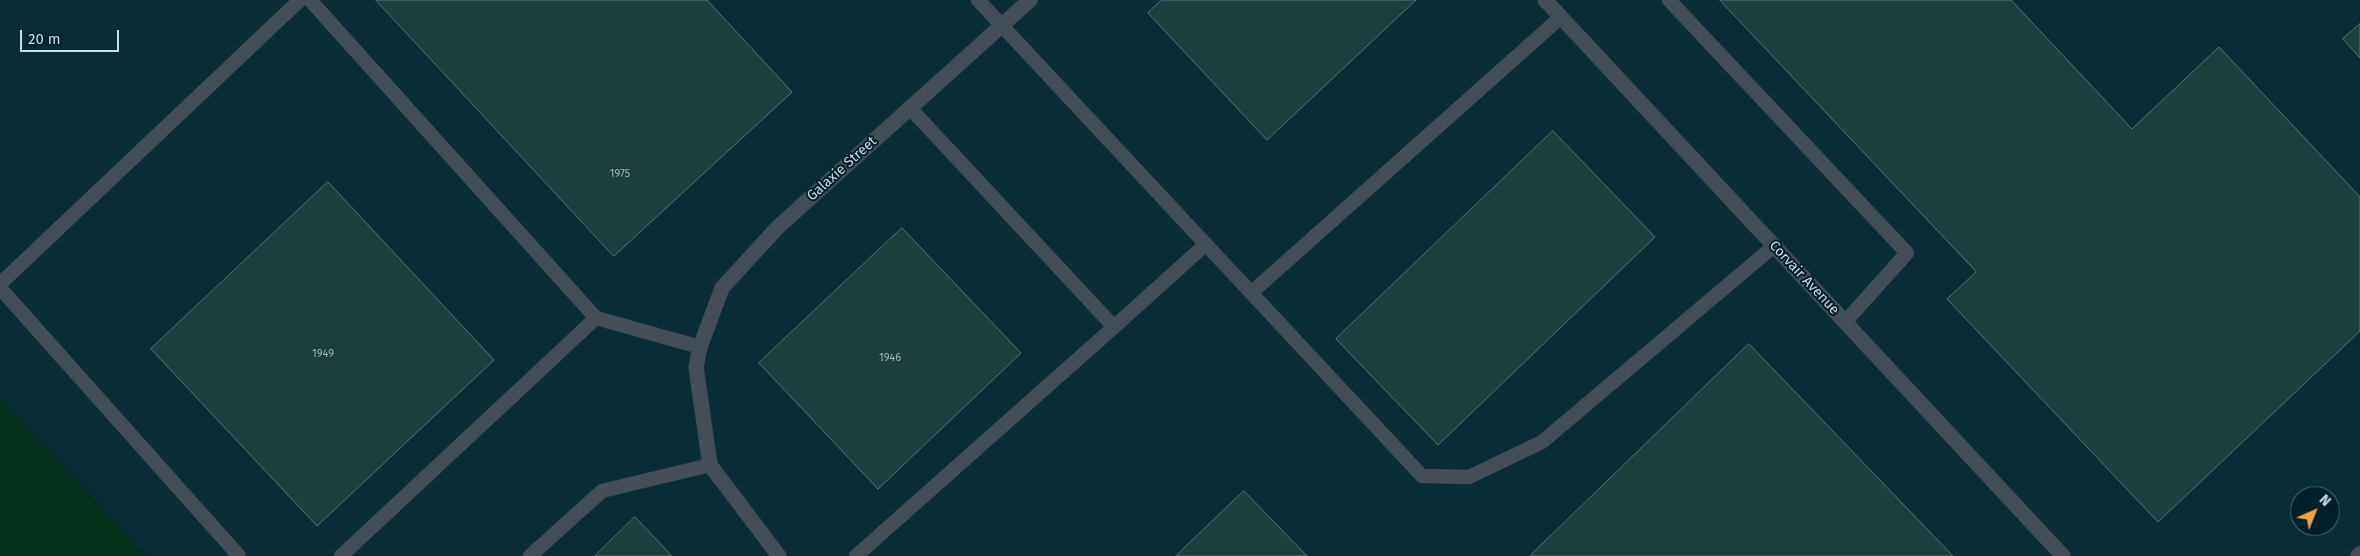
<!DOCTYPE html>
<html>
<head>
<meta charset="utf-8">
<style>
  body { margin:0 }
  #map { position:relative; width:2360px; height:556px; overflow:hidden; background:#002029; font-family:"Fira Sans",sans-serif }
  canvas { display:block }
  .north { position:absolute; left:2290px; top:486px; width:50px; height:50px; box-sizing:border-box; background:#002029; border:1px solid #516c73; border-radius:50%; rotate:44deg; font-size:14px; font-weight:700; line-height:20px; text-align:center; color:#cbdee3 }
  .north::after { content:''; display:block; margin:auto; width:18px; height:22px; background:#f5a345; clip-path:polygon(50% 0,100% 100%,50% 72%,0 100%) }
  .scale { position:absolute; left:20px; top:30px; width:99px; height:22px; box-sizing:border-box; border:2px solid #cbdee3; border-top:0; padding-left:6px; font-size:15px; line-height:18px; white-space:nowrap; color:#cbdee3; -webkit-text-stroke:4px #002029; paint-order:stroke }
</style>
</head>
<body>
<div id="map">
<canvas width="2360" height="556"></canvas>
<div class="north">N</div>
<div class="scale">20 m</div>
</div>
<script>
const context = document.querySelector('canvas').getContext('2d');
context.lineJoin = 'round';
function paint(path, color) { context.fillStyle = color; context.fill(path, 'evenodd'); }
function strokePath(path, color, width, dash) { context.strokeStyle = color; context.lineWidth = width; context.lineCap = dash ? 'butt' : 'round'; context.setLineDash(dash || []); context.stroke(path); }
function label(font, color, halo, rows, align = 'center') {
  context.font = font + ' "Fira Sans",sans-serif'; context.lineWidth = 4; context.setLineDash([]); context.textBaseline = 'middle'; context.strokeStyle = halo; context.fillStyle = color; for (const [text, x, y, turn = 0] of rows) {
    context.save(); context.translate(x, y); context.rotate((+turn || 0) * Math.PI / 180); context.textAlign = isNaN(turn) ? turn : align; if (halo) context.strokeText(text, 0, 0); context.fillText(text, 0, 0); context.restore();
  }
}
const built = new Path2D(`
  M0 0H2360V556H146L0 398ZM2300 496H2330V526H2300Z`);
const green = new Path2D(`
  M0 398 146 556H0Z`);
const building = new Path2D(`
  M376 0H707L792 92 614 256Z
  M1162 0H1416L1267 140 1148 13Z
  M1720 0H2011L2132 129 2219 47 2360 197V331L2158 522 1947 299 1976 272Z
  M2360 24V58L2343 39Z
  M1553 131 1655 237 1438 445 1336 339Z
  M328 182 494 360 317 526 151 349Z
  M902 228 1021 353 878 489 759 363Z
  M1749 344 1953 556H1530Z
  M1244 491 1307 556H1176Z
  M635 517 672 556H595Z`);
const lane = new Path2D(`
  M310 0 596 318 700 347
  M978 0 1422 476 1469 477 1542 442 1774 246
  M1669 0 1907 253 1845 322
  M0 284 300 0
  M0 288 239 556
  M1251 293 1561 17
  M1114 327 1206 244
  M341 556 596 318
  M530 556 602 491 710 465
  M856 556 1114 327 910 108
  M2357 556 2360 553`);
const street = new Path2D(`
  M1545 0 2063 556
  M779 556 710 465 696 367 700 347 722 288 778 227 1030 0`);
const numberNames = [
  ["1975",620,174],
  ["1949",323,354],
  ["1946",890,358]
];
const streetNames = [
  ["Galaxie Street",842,169,-42],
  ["Corvair Avenue",1804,278,47]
];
paint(built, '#082d35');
paint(green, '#04311b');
paint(building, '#1a3f3c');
strokePath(building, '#527873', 1);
strokePath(lane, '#1c3b43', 15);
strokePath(street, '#1c3b43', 16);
strokePath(lane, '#444e57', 14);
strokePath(street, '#444e57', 15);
label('11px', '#9fb6b9', null, numberNames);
label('14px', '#cbdee3', '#002029', streetNames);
</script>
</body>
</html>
